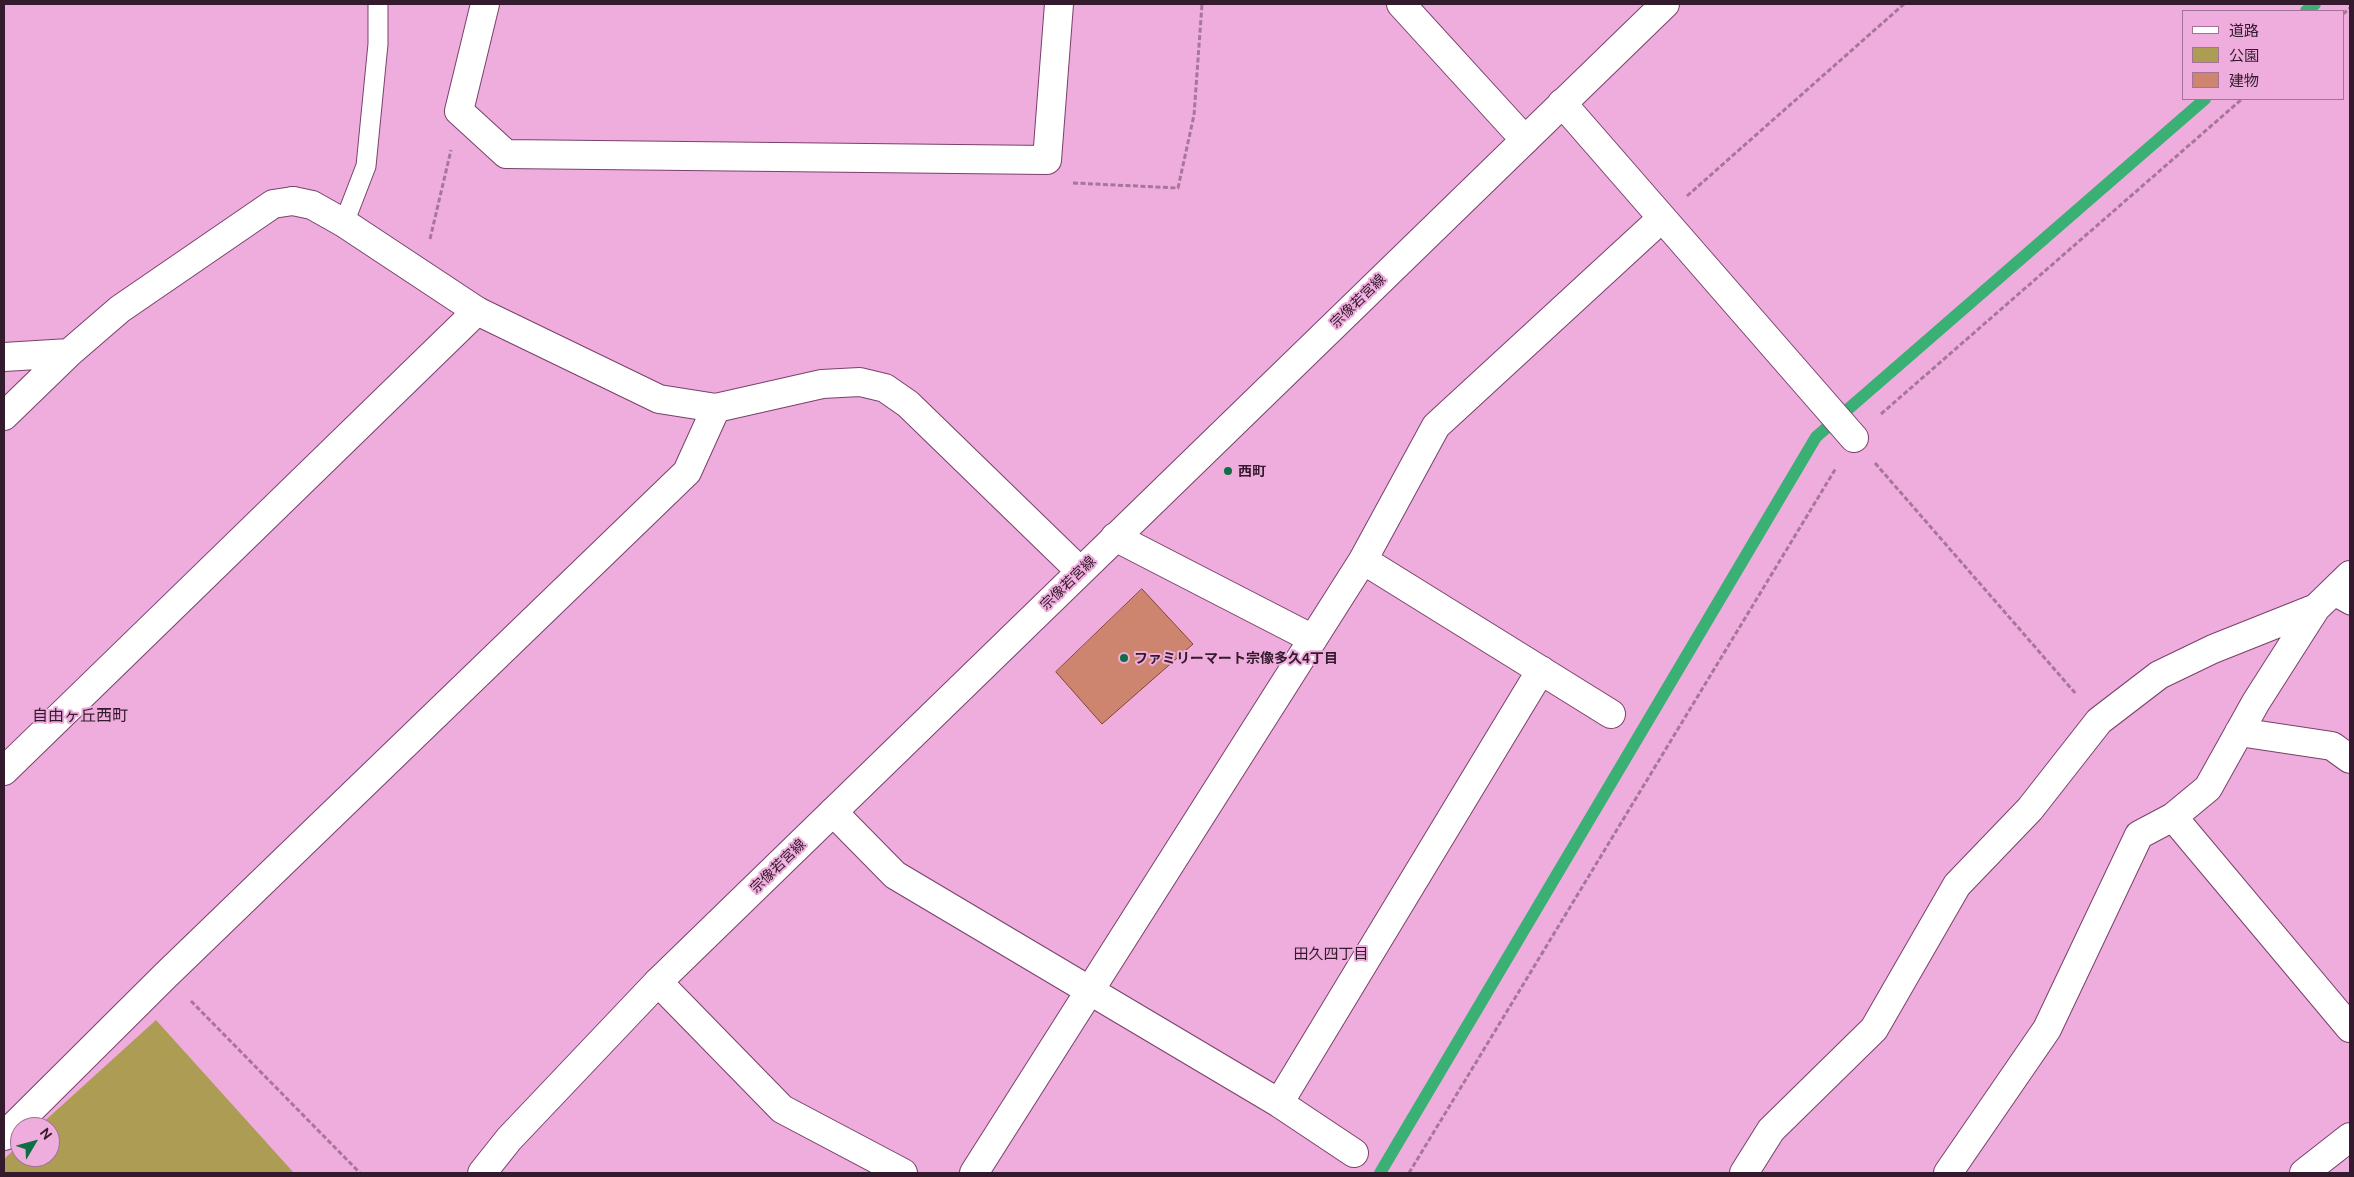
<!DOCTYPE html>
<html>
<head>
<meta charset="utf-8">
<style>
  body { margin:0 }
  #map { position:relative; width:2354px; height:1177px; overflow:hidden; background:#eeaddc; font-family:Ubuntu,"Noto Sans JP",sans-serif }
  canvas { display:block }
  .frame { position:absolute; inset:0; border:5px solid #331a2c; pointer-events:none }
  .legend { position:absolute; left:2182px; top:10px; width:162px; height:90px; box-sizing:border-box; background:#eeaddc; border:1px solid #a37296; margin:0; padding:6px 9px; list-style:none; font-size:15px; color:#331a2c }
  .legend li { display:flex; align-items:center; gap:10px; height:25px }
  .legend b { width:25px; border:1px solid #a37296 }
  .north { position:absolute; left:10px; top:1117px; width:50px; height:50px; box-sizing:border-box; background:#eeaddc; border:1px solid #a37296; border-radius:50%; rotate:53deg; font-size:14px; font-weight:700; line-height:20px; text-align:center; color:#331a2c }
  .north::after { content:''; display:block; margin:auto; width:18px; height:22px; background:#0f6e43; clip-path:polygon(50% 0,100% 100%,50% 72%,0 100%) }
</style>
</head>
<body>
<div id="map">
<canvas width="2354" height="1177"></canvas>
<div class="frame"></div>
<ul class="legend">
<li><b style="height:6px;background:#fff"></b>道路</li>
<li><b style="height:14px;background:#ad9d54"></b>公園</li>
<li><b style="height:14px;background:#ce856f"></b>建物</li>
</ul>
<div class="north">N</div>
</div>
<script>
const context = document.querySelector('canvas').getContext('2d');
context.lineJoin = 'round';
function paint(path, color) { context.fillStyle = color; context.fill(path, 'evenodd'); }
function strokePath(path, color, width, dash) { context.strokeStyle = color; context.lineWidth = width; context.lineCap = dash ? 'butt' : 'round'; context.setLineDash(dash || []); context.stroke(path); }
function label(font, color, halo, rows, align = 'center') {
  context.font = font + ' Ubuntu,"Noto Sans JP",sans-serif'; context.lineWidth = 4; context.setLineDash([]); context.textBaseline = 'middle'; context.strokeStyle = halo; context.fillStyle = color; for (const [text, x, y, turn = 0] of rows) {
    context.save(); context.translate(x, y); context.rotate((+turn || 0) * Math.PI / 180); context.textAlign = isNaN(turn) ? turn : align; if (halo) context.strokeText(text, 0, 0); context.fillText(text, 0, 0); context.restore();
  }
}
const green = new Path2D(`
  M156 1020 294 1173H4V1159L20 1144V1157H50V1127H38Z`);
const stream = new Path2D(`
  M2306 11 2315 4
  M1380 1173 1816 437 2205 99`);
const building = new Path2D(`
  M1142 589 1193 644 1102 724 1056 672Z`);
const path = new Path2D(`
  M2343 14 2350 8
  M1073 183 1178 188 1194 115 1202 4
  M1687 196 1904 4
  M430 239 451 150
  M1881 414 2242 99
  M1875 463 2076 694
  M191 1001 360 1173
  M1409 1173 1836 468`);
const service = new Path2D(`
  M344 223 366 166 378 44V4
  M2330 594 2350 605`);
const minor = new Path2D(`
  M485 4 459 111 506 154 1047 160 1059 4
  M1401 4 1525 140
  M1562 103 1854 438
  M4 357 69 353
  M4 416 69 353 120 309 273 204 293 201
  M1115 537 1313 639
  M1363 560 1611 714
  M2350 575 2316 608 2256 702 2208 788 2173 817 2350 1028
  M2239 732 2332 746 2350 759
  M4 771 477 311
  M833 812 895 875 1279 1103 1541 670
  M658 982 782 1109 903 1173
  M1279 1103 1354 1153
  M4 1136 166 975 687 472 716 408
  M974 1173 1363 560 1436 426 1662 218
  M1744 1173 1771 1130 1874 1029 1957 885 2030 809 2099 721 2159 675 2213 649 2316 608
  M1948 1173 2047 1029 2139 835 2173 817
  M2304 1173 2350 1137`);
const tertiary = new Path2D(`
  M293 201 312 205 344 223 477 311 659 399 716 408 822 384 860 382 885 388 908 404 1080 571`);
const secondary = new Path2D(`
  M482 1173 509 1139 658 982 1665 4`);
const markers = [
  [1228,471,5,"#0f6e43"],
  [1124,658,5,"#0f6e43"]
];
const streetNames = [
  ["宗像若宮線",1358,301,-44],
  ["宗像若宮線",1068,583,-44],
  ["宗像若宮線",778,866,-44]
];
const poiNames = [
  ["西町",1238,471],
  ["ファミリーマート宗像多久4丁目",1134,658]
];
const neighbourhoodNames = [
  ["田久四丁目",1331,954]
];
const quarterNames = [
  ["自由ヶ丘西町",80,716]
];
paint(green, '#ad9d54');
strokePath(stream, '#3bb075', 12);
paint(building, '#ce856f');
strokePath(building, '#84422e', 1);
strokePath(service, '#79416b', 21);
strokePath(minor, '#79416b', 30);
strokePath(tertiary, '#79416b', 30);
strokePath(secondary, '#79416b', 30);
strokePath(path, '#a8769a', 3, [5, 2.5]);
strokePath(service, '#fff', 19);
strokePath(minor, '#fff', 28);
strokePath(tertiary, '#fff', 28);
strokePath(secondary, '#fff', 28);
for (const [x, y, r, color] of markers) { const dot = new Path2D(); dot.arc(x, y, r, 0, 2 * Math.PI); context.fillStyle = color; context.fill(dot); strokePath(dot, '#eeaddc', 2); }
label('14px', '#331a2c', '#eeaddc', streetNames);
label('bold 14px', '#331a2c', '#eeaddc', poiNames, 'left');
label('15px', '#331a2c', '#eeaddc', neighbourhoodNames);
label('16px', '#331a2c', '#eeaddc', quarterNames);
</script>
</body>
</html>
